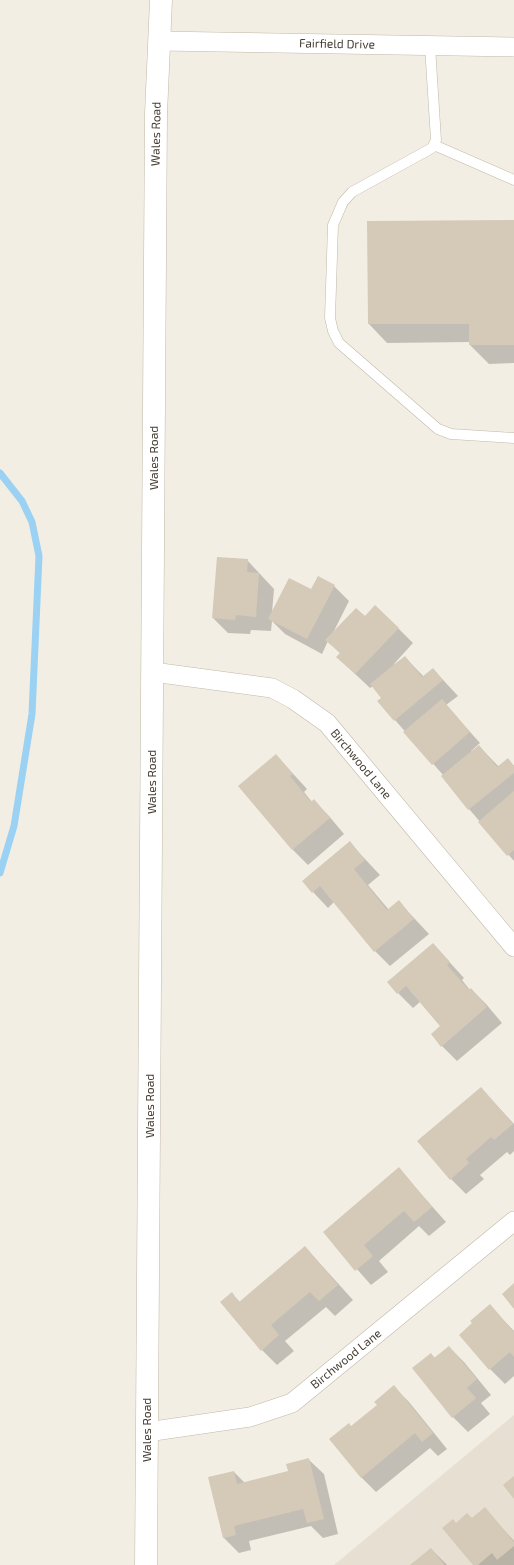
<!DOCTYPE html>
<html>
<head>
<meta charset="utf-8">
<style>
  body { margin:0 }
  canvas { display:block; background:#f3eee3 }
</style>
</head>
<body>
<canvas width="514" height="1565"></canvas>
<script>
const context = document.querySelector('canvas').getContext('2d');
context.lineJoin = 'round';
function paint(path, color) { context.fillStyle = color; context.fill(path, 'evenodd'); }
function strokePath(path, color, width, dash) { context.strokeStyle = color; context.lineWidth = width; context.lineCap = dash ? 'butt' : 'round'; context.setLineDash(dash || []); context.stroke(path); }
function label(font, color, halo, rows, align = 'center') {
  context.font = font + ' "Exo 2",sans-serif'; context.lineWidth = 3; context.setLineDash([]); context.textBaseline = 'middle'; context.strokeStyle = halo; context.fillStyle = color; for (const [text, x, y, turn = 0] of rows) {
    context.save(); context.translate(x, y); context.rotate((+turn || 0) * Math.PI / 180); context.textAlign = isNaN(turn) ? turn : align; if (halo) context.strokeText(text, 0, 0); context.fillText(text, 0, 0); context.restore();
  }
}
const residential = new Path2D(`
  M514 1415V1565H334Z`);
const shadow = new Path2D(`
  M514 221V363L489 364 470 345V342L387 343 369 324Z
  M247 560 274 589 272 613 311 590 334 586 349 601 333 633 365 617 398 628 413 643 393 665 405 657 424 677 433 669 458 696 446 705 480 743 471 751 473 752 479 746 499 767 508 760 514 766V861L469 809 442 776 443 775 395 720 383 698 373 686 370 688 353 672 341 654 328 641 322 654 285 634 272 621 271 631 251 630 250 634 228 633 213 618Z
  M276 755 307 789 304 792 312 802 314 801 329 816 344 834 308 865 293 850 239 786Z
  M350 843 380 875 368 885 389 910 399 902 429 934 390 966 375 951 334 902 328 908 313 892Z
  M433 944 464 978 462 980 470 990 471 989 486 1004 502 1023 457 1061 442 1046 441 1027 420 1002 413 1008 398 993Z
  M481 1088 514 1124V1151L510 1155 507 1152 480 1175 484 1179 466 1194 451 1179Z
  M399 1169 446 1222 429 1236 419 1226 379 1261 388 1272 371 1285 324 1232Z
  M305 1247 353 1300 335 1316 326 1307 285 1341 294 1351 277 1365 262 1350 232 1294 240 1302Z
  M490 1306 514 1331V1376L505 1384 490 1369Z
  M449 1347 464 1362 491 1395 481 1403 490 1414 468 1432 453 1417 431 1354 435 1358Z
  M394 1387 409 1402 447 1449 438 1456 430 1448 376 1492 361 1477 351 1427 379 1405Z
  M308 1459 324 1474 338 1534 323 1538 311 1526 249 1541 251 1550 239 1553 224 1538 234 1472 245 1483 289 1472Z
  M485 1509 514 1541V1565H474L456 1524 472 1519Z
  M431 1549 447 1565H412Z`);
const stream = new Path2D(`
  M0 473 22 501 32 522 39 556 32 714 14 826 0 873`);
const building = new Path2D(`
  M514 220V345H469V324H368L367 221Z
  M217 557 248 559 247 572 259 573 256 617 236 615 235 620 212 618Z
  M318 576 335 585 307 639 268 619 289 578 311 589Z
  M375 605 399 628 355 674 336 657 340 653 325 640 356 608 365 616Z
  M405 656 422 677 433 668 443 680 394 721 377 701 381 698 370 684Z
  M442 699 470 732 432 765 403 732Z
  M479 745 497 767 508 758 514 766V773L468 810 441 776Z
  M276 754 293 774 290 776 311 802 314 799 330 818 292 850 238 786Z
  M514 791V850L507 856 478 822Z
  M350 841 365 860 354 869 387 910 399 900 414 919 374 952 320 886 312 893 302 881Z
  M433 943 450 962 447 965 469 990 471 988 487 1007 441 1047 431 1034 440 1026 406 986 397 994 387 982Z
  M481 1087 513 1124 494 1140 491 1137 466 1159 469 1163 450 1180 417 1141Z
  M399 1167 432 1207 414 1222 404 1211 364 1245 373 1256 355 1271 323 1232Z
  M305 1246 338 1285 319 1301 310 1292 271 1325 279 1335 261 1351 220 1302 232 1292 239 1302Z
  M514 1283V1309L502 1294Z
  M490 1304 514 1332V1357L510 1352 489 1370 459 1335 472 1323 470 1321Z
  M449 1346 477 1379 467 1388 476 1398 452 1418 412 1368 431 1353 434 1358Z
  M394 1385 433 1433 422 1442 415 1433 361 1478 329 1439 349 1423 351 1426 377 1405 374 1402Z
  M309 1458 324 1519 307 1523 303 1509 234 1526 236 1535 223 1538 208 1477 234 1471 237 1484 288 1471 286 1464Z
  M514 1476V1499L503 1485Z
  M485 1507 514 1542V1546L497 1560 492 1553 478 1565H473L442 1528 453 1519 456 1523 467 1513 472 1518Z
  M431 1548 445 1565H410Z`);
const service = new Path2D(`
  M430 46 436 140 432 148 352 192 343 202 333 225 330 318 333 331 339 343 438 429 451 434 514 438
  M434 145 514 180`);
const minor = new Path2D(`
  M160 41 514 47
  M153 672 272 688 293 699 327 723 514 947
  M147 1432 250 1417 292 1403 514 1221`);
const tertiary = new Path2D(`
  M146 1565 156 114 161 0`);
const streetNames = [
  ["Fairfield Drive",337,44,1],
  ["Wales Road",156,134,-89],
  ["Wales Road",154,458,-90],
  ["Birchwood Lane",361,764,50],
  ["Wales Road",152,782,-90],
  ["Wales Road",150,1106,-90],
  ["Birchwood Lane",346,1359,-39],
  ["Wales Road",147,1430,-90]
];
paint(residential, '#e7dfd1');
paint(shadow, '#0003');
strokePath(stream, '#9bd2f4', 7);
paint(building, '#d5c9b8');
strokePath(service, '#c1b8a8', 11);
strokePath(minor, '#c1b8a8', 20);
strokePath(tertiary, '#c1b8a8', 23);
strokePath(service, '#fff', 10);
strokePath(minor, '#fff', 19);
strokePath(tertiary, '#fff', 22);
label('12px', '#453d33', '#fff', streetNames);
</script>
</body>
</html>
